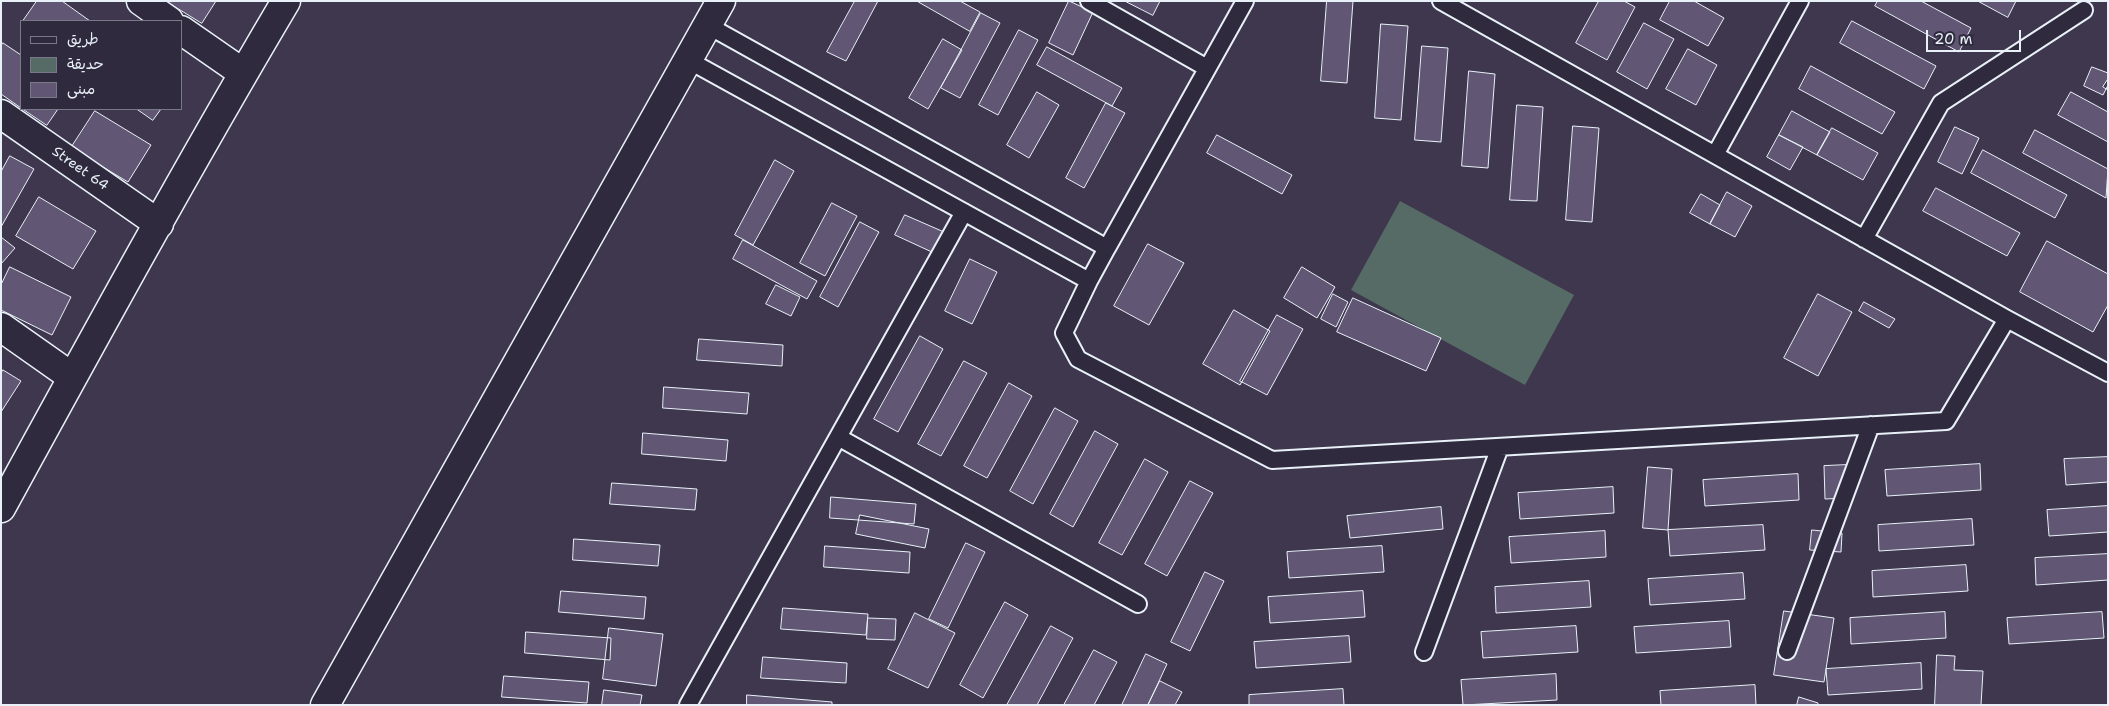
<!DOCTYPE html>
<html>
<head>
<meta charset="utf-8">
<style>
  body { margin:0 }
  #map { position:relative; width:2109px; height:706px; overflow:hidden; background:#3e374d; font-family:"Shantell Sans","Playpen Sans Arabic",sans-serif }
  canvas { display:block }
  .frame { position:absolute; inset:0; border:2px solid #e8f1f8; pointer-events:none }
  .legend { position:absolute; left:20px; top:20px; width:162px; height:90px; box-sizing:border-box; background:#2f2a3d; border:1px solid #797a88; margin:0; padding:6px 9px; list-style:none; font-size:15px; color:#e8f1f8 }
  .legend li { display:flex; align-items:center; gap:10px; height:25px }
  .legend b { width:25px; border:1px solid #797a88 }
  .scale { position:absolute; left:1926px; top:30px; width:95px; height:22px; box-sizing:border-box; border:2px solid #e8f1f8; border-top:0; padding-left:6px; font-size:15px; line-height:18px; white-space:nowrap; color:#e8f1f8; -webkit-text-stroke:4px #2f2a3d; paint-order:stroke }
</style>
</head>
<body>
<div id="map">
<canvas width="2109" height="706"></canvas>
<div class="frame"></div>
<ul class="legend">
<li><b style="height:6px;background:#2f2a3d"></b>طريق</li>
<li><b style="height:14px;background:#566b65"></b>حديقة</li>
<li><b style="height:14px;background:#615673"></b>مبنى</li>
</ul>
<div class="scale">20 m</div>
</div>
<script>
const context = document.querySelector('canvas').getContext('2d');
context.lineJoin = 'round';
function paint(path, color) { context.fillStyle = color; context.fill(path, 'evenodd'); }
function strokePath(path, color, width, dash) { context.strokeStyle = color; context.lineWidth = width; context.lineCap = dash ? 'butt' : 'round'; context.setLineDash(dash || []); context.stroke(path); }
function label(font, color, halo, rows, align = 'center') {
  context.font = font + ' "Shantell Sans",sans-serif'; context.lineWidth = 5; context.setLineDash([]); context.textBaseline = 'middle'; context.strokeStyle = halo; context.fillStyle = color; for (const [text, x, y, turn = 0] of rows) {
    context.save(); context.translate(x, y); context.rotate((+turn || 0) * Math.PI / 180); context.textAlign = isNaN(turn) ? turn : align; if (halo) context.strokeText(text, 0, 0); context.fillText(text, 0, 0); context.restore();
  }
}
const green = new Path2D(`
  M1400 201 1574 295 1525 385 1351 290Z`);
const building = new Path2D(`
  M37 1H62L90 21H23Z
  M166 1H216L202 23Z
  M855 1H878L846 61 827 52Z
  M917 1H960L980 12 970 31Z
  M1069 1 1093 12 1073 55 1049 43Z
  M1125 1H1160L1153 15Z
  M1327 1H1353L1347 83 1321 81Z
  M1599 1H1624L1635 7 1607 60 1576 43Z
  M1670 1H1694L1724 18 1708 46 1660 20Z
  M1878 1H1921L1971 28 1959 52 1875 6Z
  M1978 1H2016L2008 17Z
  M981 13 1000 23 960 98 941 88Z
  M1852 21 1936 66 1924 89 1840 43Z
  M1644 23 1674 39 1647 89 1617 72Z
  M1381 24 1408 26 1401 120 1375 118Z
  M1019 30 1038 40 998 115 979 105Z
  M943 39 962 50 928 109 909 98Z
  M3 43 21 55V108L1 94V46Z
  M1422 46 1448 48 1441 142 1415 140Z
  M1047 47 1122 88 1112 106 1037 65Z
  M1688 49 1717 65 1696 105 1666 89Z
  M1811 66 1895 112 1882 134 1799 89Z
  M2092 67 2108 73V85L2103 95 2084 86Z
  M1469 71 1495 74 1488 168 1462 166Z
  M2108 79V90L2103 87Z
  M1037 92 1059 105 1029 158 1007 145Z
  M2071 92 2108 112V142L2058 115Z
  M1106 103 1125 113 1084 188 1066 178Z
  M1517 105 1543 107 1537 201 1510 200Z
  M23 109H58L47 125Z
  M137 109H161L153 120Z
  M95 111 151 145 128 182 71 148Z
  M1792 111 1830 132 1817 155 1779 135Z
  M1573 126 1599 128 1592 222 1566 220Z
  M1955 127 1979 138 1962 174 1938 162Z
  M1832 128 1878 153 1863 180 1817 155Z
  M2035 130 2108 169 2106 198 2023 153Z
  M1217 135 1292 175 1282 194 1207 153Z
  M1779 135 1803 147 1790 170 1767 157Z
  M1983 150 2067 195 2055 218 1971 173Z
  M10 156 34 169 1 227V172Z
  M775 160 794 171 753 245 735 235Z
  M1936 188 2020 233 2007 256 1923 211Z
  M1727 192 1752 206 1735 237 1710 224Z
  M1701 194 1720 205 1710 224 1690 213Z
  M39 197 96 231 73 269 16 236Z
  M832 203 857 216 825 276 800 263Z
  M905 215 944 232 934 253 895 235Z
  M860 222 879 232 838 307 820 297Z
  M1 237 15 248 1 264Z
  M743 240 817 281 807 299 733 259Z
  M2047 241 2108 274V305L2093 332 2020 292Z
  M1148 244 1184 263 1149 325 1114 306Z
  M970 259 997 272 972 324 945 311Z
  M10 267 71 297 52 335 1 310V285Z
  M1302 267 1335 287 1317 318 1284 298Z
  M776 285 800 297 791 316 766 304Z
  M1333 294 1348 302 1336 327 1321 319Z
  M1818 294 1852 312 1818 376 1784 358Z
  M1353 298 1441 338 1426 371 1337 332Z
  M1864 302 1895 319 1889 328 1859 311Z
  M1234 310 1270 331 1240 385 1203 364Z
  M1277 315 1303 329 1267 395 1240 381Z
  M920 336 943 349 898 432 874 419Z
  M699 339 783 345 782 366 697 360Z
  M964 361 987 373 941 456 918 444Z
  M3 370 21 381 1 412V374Z
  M1009 383 1032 396 987 478 964 466Z
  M664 387 749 393 747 414 663 408Z
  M1055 408 1078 421 1033 504 1010 491Z
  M1095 431 1118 444 1073 527 1050 514Z
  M643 433 728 440 726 461 642 454Z
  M2108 457V482L2066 485 2064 459Z
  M1145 459 1168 472 1122 555 1099 543Z
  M1980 464 1981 490 1887 496 1885 470Z
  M1847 465 1848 498 1825 499 1824 466Z
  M1648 467 1672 469 1668 530 1643 528Z
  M1798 474 1799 500 1705 506 1703 480Z
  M1190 481 1213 493 1167 576 1145 564Z
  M612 483 697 489 695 510 610 504Z
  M1613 487 1614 513 1520 519 1518 493Z
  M831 497 916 504 914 524 830 518Z
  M2108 506V532L2049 536 2047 510Z
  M1441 507 1443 529 1350 538 1347 516Z
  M860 515 929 529 925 548 856 534Z
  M1972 519 1974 545 1879 551 1878 525Z
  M1763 525 1765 550 1670 556 1668 530Z
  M1812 530 1842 533 1841 552 1810 550Z
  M1605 531 1606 557 1511 563 1509 537Z
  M574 539 660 545 658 566 573 560Z
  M966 543 985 552 948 628 929 619Z
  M825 546 910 552 909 573 824 567Z
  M1382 546 1384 572 1289 578 1287 552Z
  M2108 554V580L2036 585 2035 558Z
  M1966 565 1968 591 1873 597 1872 571Z
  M1205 572 1224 581 1190 651 1171 642Z
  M1743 573 1745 599 1650 605 1648 579Z
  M1589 581 1591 607 1496 613 1495 587Z
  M561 591 646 597 644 619 559 612Z
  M1363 591 1365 617 1270 623 1268 597Z
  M1005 602 1028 615 983 698 960 685Z
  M783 608 868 614 866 635 781 629Z
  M1784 611 1834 618 1824 682 1774 675Z
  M1945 612 1946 638 1851 644 1850 618Z
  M2102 612 2104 638 2009 644 2007 618Z
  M915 613 955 633 928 688 888 669Z
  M868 618 896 619 895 640 867 639Z
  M1729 621 1731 647 1636 653 1634 627Z
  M1051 626 1073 638 1037 705H1007Z
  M1576 626 1578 652 1483 658 1481 632Z
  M609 628 663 634 656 686 603 679Z
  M526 632 611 638 610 660 525 653Z
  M1349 636 1351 662 1256 668 1254 642Z
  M1094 650 1117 662 1094 705H1064Z
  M1146 654 1167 664 1148 705H1122Z
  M1937 655 1955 656 1954 670 1983 671 1981 705H1935Z
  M763 657 847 663 846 683 761 678Z
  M1921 663 1922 689 1828 695 1826 669Z
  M1556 674 1557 700 1463 705 1461 680Z
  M504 676 589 682 587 703 502 697Z
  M1160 681 1182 692 1175 705H1148Z
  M1755 685 1756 705H1661L1660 691Z
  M1343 689 1344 705H1249V695Z
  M604 690 642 695 640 705H602Z
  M747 695 832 702V705H747Z
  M1799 697 1818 703V705H1797Z`);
const lane = new Path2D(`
  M1089 1 1207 68
  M1441 1 2007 319 2108 373
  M688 60 1089 281 1107 248 707 25
  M1715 155 1800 1
  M1864 239 1941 103 2084 10
  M1107 248 1245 1
  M1089 281 1064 333 1078 359 1272 460 1946 421 2007 319
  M838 437 1138 604
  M1787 651 1871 425
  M1424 652 1500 447
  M688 705 964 212`);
const street = new Path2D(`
  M141 1 169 21
  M181 30 243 73
  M1 114 159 224
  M1 327 72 377
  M1 508C94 338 187 168 286 1
  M325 705 721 1`);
const streetNames = [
  ["Street 64",80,169,35]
];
paint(green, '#566b65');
paint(building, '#615673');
strokePath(building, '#e8f1f8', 1);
strokePath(lane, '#e8f1f8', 20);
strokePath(street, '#e8f1f8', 31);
strokePath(lane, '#2f2a3d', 16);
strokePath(street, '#2f2a3d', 28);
label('14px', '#e8f1f8', '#2f2a3d', streetNames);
</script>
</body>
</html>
